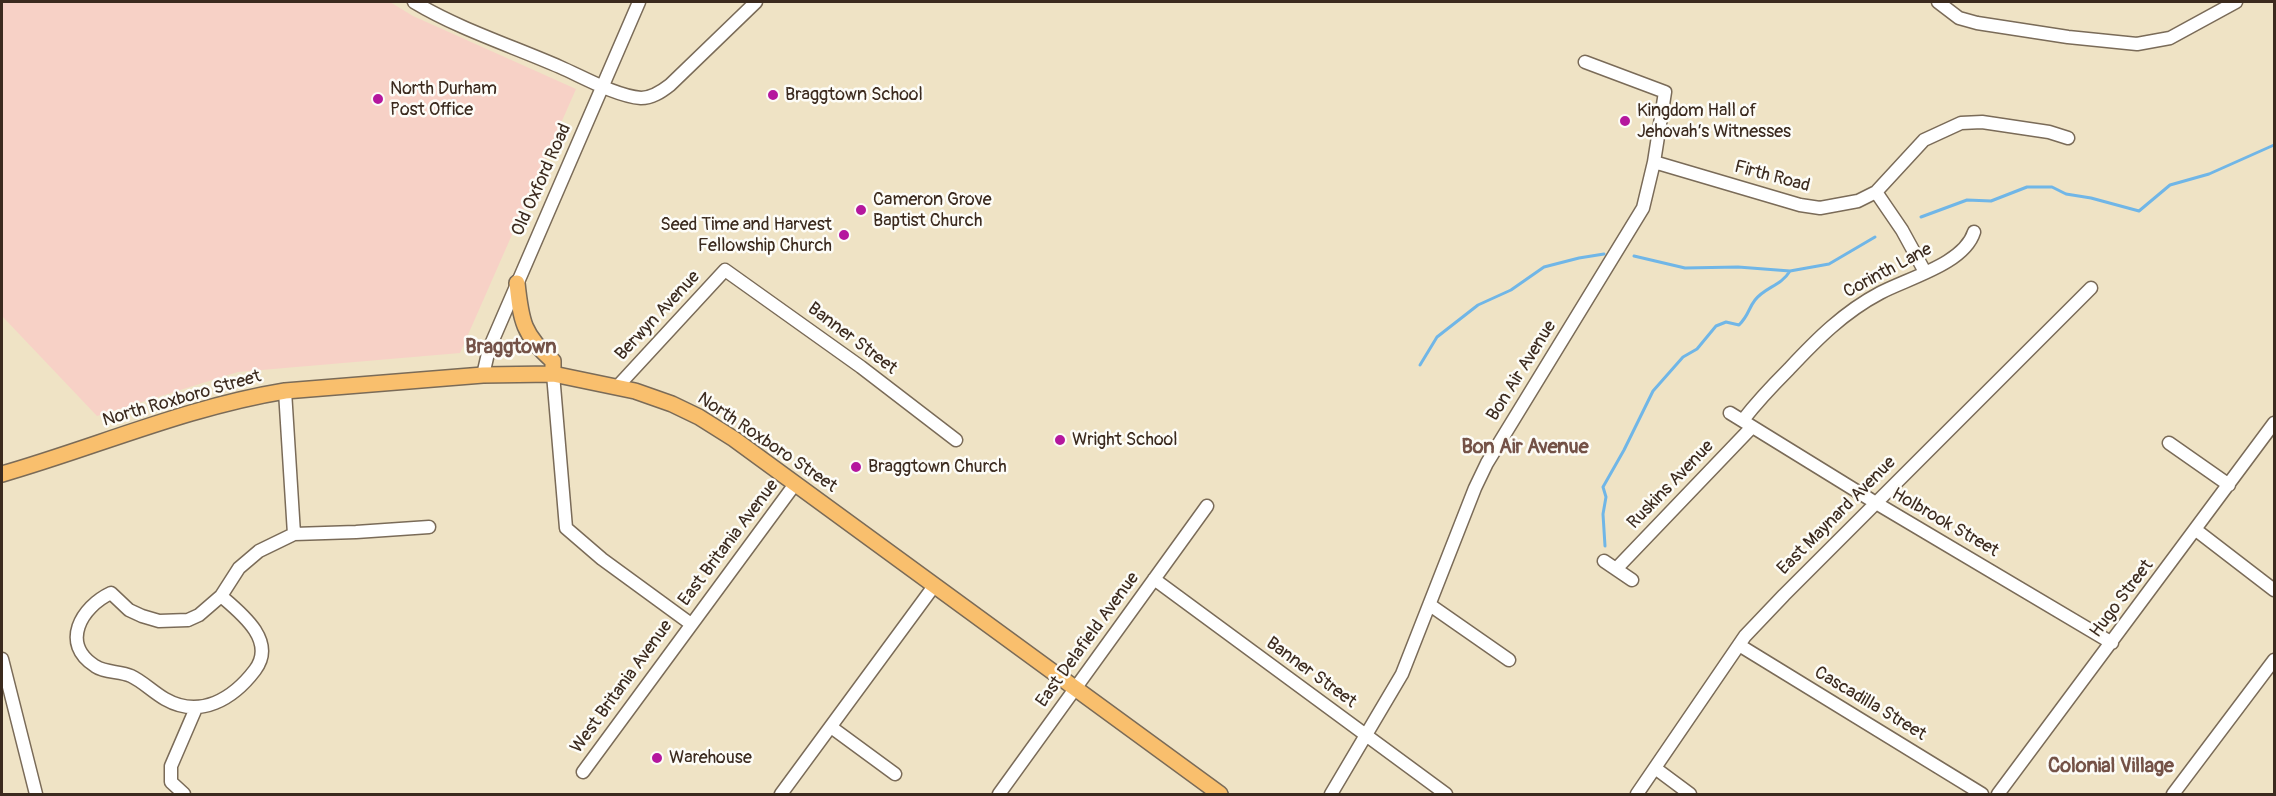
<!DOCTYPE html>
<html>
<head>
<meta charset="utf-8">
<style>
  body { margin:0 }
  #map { position:relative; width:2276px; height:796px; overflow:hidden; background:#efe3c5; font-family:Pangolin,sans-serif }
  canvas { display:block }
  .frame { position:absolute; inset:0; border:3px solid #3b2a1e; pointer-events:none }
</style>
</head>
<body>
<div id="map">
<canvas width="2276" height="796"></canvas>
<div class="frame"></div>
</div>
<script>
const context = document.querySelector('canvas').getContext('2d');
context.lineJoin = 'round';
function paint(path, color) { context.fillStyle = color; context.fill(path, 'evenodd'); }
function strokePath(path, color, width, dash) { context.strokeStyle = color; context.lineWidth = width; context.lineCap = dash ? 'butt' : 'round'; context.setLineDash(dash || []); context.stroke(path); }
function label(font, color, halo, rows, align = 'center') {
  context.font = font + ' Pangolin,sans-serif'; context.lineWidth = 5; context.setLineDash([]); context.textBaseline = 'middle'; context.strokeStyle = halo; context.fillStyle = color; for (const [text, x, y, turn = 0] of rows) {
    context.save(); context.translate(x, y); context.rotate((+turn || 0) * Math.PI / 180); context.textAlign = isNaN(turn) ? turn : align; if (halo) context.strokeText(text, 0, 0); context.fillText(text, 0, 0); context.restore();
  }
}
const built = new Path2D(`
  M2 2H390L413 16 576 89 460 353 238 372 97 416 2 316Z`);
const stream = new Path2D(`
  M1921 217 1967 200 1991 201 2027 187H2052L2066 194 2091 198 2139 211 2170 185 2209 174 2274 145
  M1634 256 1685 268 1738 267 1790 271 1829 264 1875 237
  M1420 365 1437 337 1478 305 1511 290 1544 267 1579 258 1604 254
  M1605 546 1603 514 1606 497 1603 487 1624 450 1653 391 1683 357 1697 349 1716 326 1726 322 1739 325C1749 315 1748 309 1755 300 1765 287 1781 286 1790 271`);
const minor = new Path2D(`
  M414 2C459 29 512 46 560 67 583 77 616 96 641 98 652 98 661 92 670 85L756 2
  M1938 2 1959 18 1977 23 2068 37 2137 44 2170 38 2236 2
  M1654 162 1800 205 1820 208 1858 201 1876 192 1924 140 1961 123 1982 122 2049 132 2068 138
  M1876 192 1902 230 1925 272
  M553 374 566 528 602 559 691 624
  M483 375 489 349 639 2
  M617 387 725 270 861 367 956 440
  M285 391 294 534
  M1730 413 1876 503 2112 643
  M1743 420C1757 402 1773 385 1789 369 1817 339 1844 312 1880 293 1908 278 1964 264 1974 232
  M2169 443 2229 485
  M2196 530 2274 590
  M1604 561 1632 580
  M1616 569 1752 427
  M1154 579 1446 794
  M221 596C241 613 277 641 255 670 233 699 200 719 165 699 153 692 142 681 131 676 120 671 105 673 95 666 60 644 81 607 111 593L129 610 142 616 159 621 188 620 199 615 221 596 239 568 259 551 294 534 356 532 429 527
  M1430 605 1509 660
  M1739 645 1982 794
  M2 659 36 794
  M831 727 895 774
  M1655 768 1690 794
  M583 772 795 484
  M184 794 171 782V766L196 708
  M781 794 934 586
  M999 794 1207 506
  M1331 794 1402 674 1475 488 1487 463 1643 208 1654 162 1665 92 1585 62
  M1637 794 1745 636 1784 595 2091 288
  M1998 794 2274 423
  M2173 794 2274 660`);
const major = new Path2D(`
  M517 283C521 321 523 335 553 361V374
  M2 474C96 447 187 407 285 391L483 375 553 374 635 391 672 404 699 417 734 439 1220 794`);
const markers = [
  [773,95,6,"#b5179e"],
  [378,99,6,"#b5179e"],
  [1625,121,6,"#b5179e"],
  [861,210,6,"#b5179e"],
  [844,235,6,"#b5179e"],
  [1060,440,6,"#b5179e"],
  [856,467,6,"#b5179e"],
  [657,758,6,"#b5179e"]
];
const poiNames = [
  ["North Durham",390,89],
  ["Post Office",390,110],
  ["Braggtown School",785,95],
  ["Kingdom Hall of",1637,111],
  ["Jehovah’s Witnesses",1637,132],
  ["Cameron Grove",873,200],
  ["Baptist Church",873,221],
  ["Seed Time and Harvest",832,225,"right"],
  ["Fellowship Church",832,246,"right"],
  ["Wright School",1072,440],
  ["Braggtown Church",868,467],
  ["Warehouse",669,758]
];
const streetNames = [
  ["Firth Road",1772,177,15],
  ["Old Oxford Road",542,180,-66],
  ["Corinth Lane",1888,271,-28],
  ["Berwyn Avenue",658,316,-47],
  ["Banner Street",852,339,37],
  ["Bon Air Avenue",1522,371,-58],
  ["North Roxboro Street",182,399,-16],
  ["North Roxboro Street",767,443,34],
  ["Ruskins Avenue",1671,485,-46],
  ["East Maynard Avenue",1837,516,-45],
  ["Holbrook Street",1945,523,30],
  ["East Britania Avenue",729,543,-53],
  ["Hugo Street",2122,599,-53],
  ["East Delafield Avenue",1088,640,-54],
  ["Banner Street",1311,673,36],
  ["West Britania Avenue",622,687,-54],
  ["Cascadilla Street",1870,704,31]
];
const neighbourhoodNames = [
  ["Braggtown",511,348],
  ["Bon Air Avenue",1525,448],
  ["Colonial Village",2111,767]
];
paint(built, '#f7d1c6');
strokePath(stream, '#70b6e7', 3);
strokePath(minor, '#7a6b58', 15);
strokePath(major, '#7a6b58', 18);
strokePath(minor, '#fff', 12);
strokePath(major, '#f9bf6d', 15);
for (const [x, y, r, color] of markers) { const dot = new Path2D(); dot.arc(x, y, r, 0, 2 * Math.PI); context.fillStyle = color; context.fill(dot); strokePath(dot, '#fdfcf7', 2); }
label('18px', '#3b2a1e', '#fdfcf7', poiNames, 'left');
label('18px', '#3b2a1e', '#fdfcf7', streetNames);
label('bold 20px', '#745247', '#fdfcf7', neighbourhoodNames);
</script>
</body>
</html>
